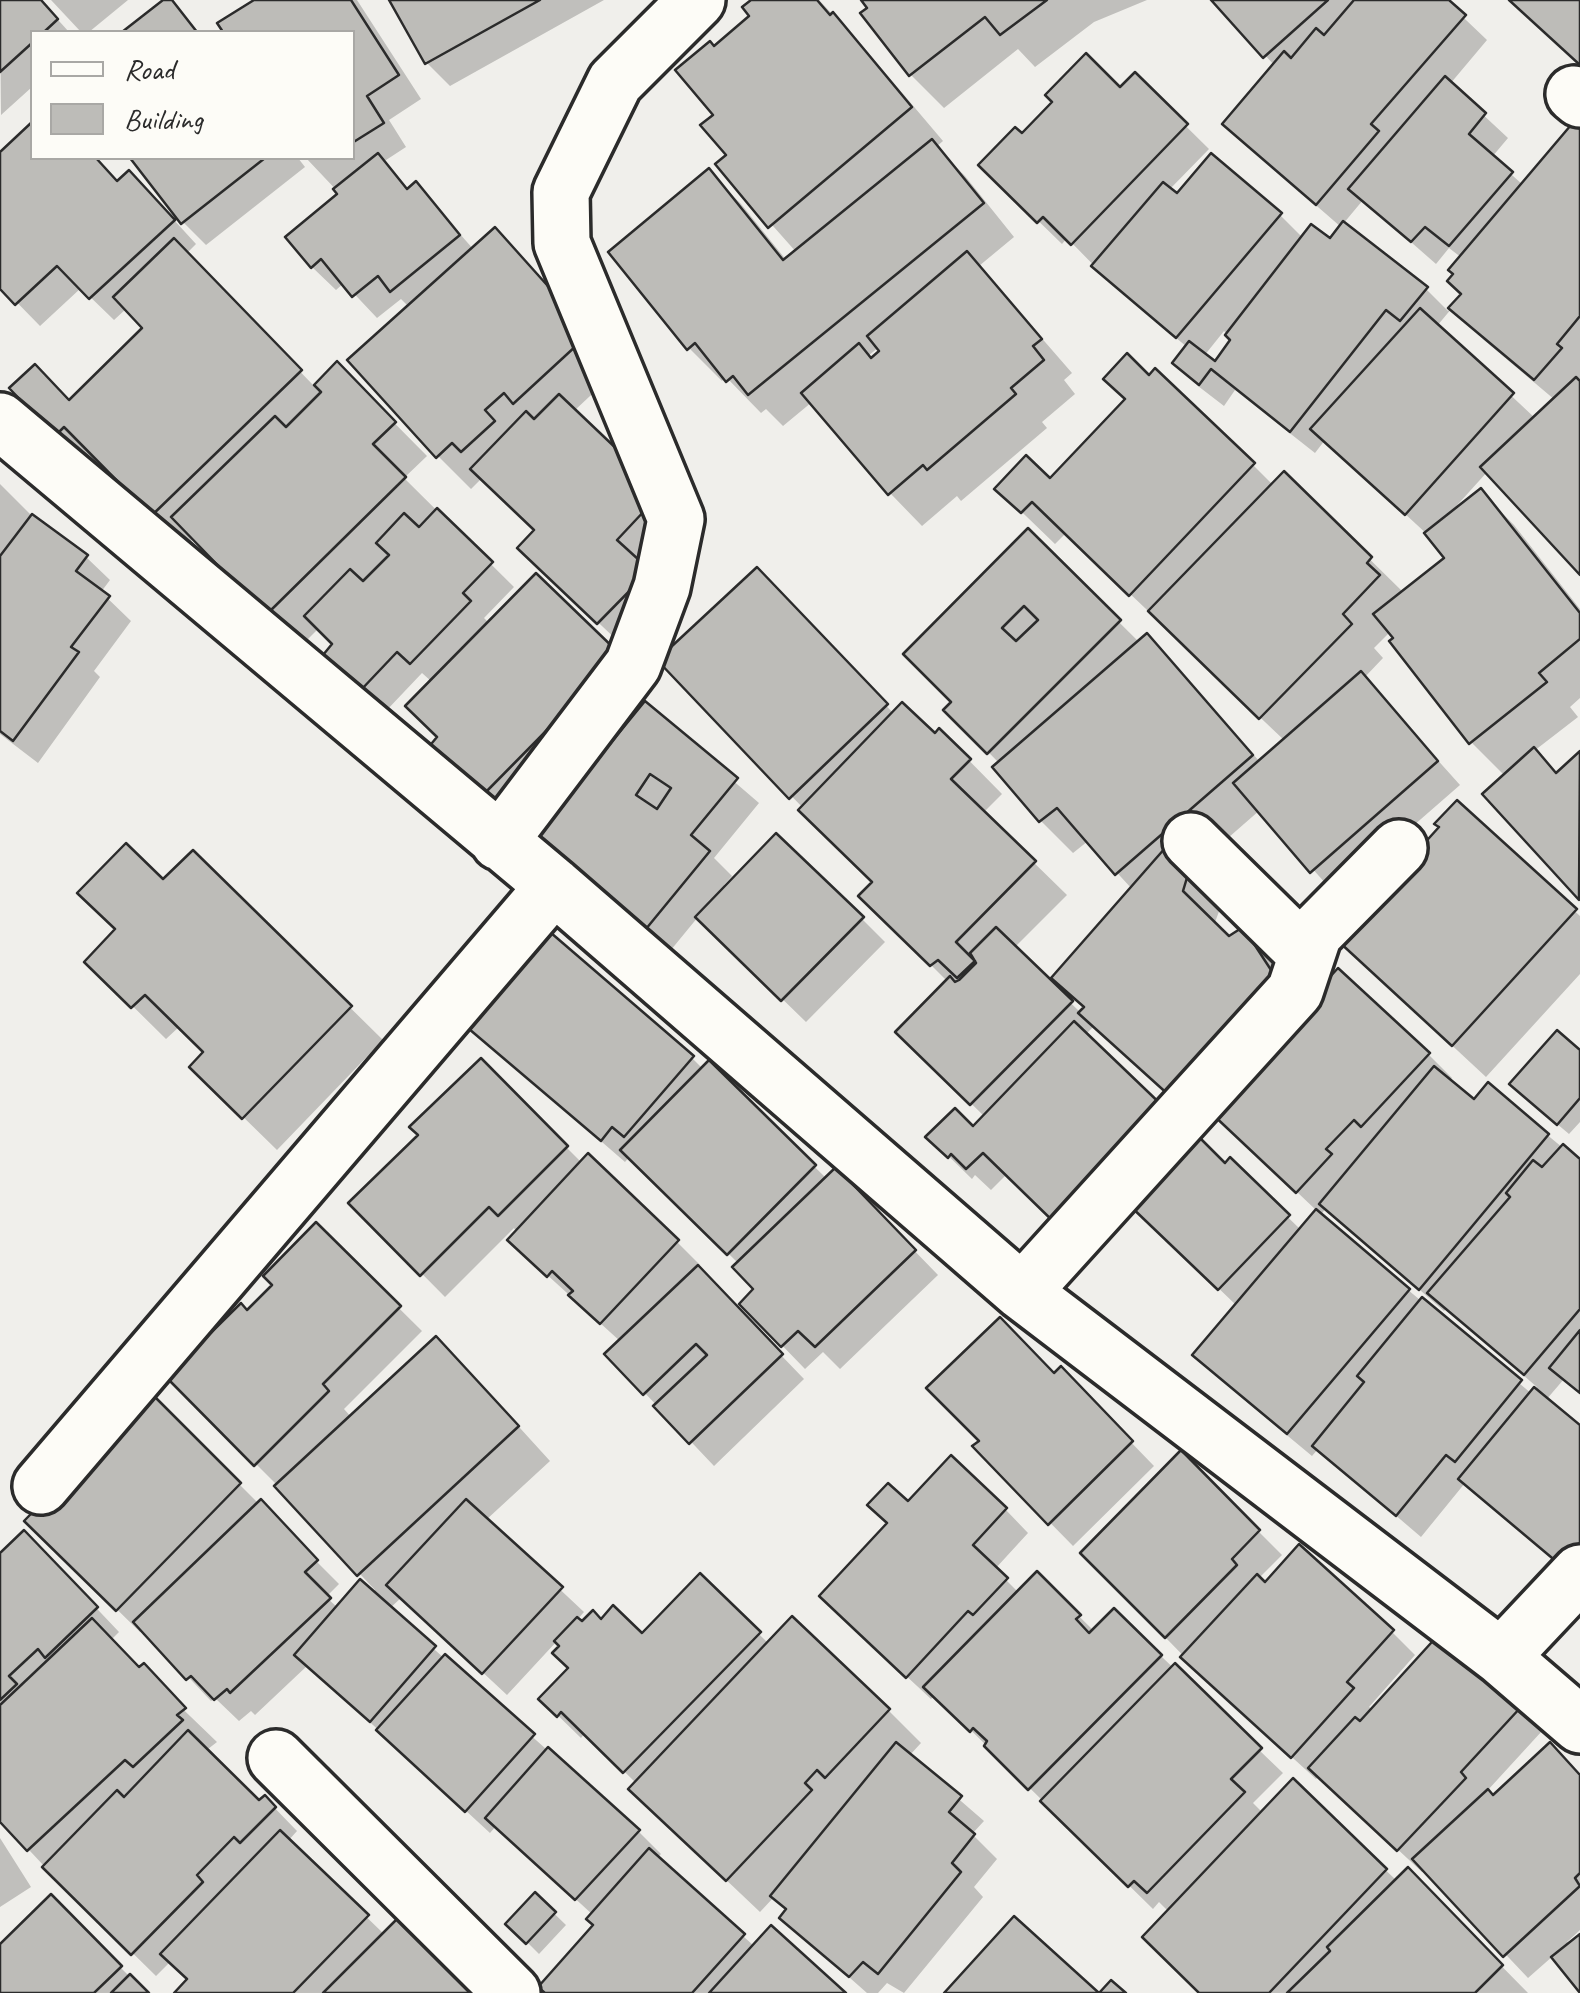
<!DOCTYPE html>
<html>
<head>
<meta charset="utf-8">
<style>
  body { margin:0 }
  #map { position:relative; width:1580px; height:1993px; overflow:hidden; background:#f0efeb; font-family:Caveat,sans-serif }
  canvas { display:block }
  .legend { position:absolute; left:30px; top:30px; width:325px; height:130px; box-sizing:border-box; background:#fdfcf7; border:2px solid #a9a8a5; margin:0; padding:12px 18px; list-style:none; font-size:30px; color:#2b2b2b }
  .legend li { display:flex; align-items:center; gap:20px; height:50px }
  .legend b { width:50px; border:2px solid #a9a8a5 }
</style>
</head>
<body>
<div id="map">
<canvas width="1580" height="1993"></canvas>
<ul class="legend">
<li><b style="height:12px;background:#fdfcf7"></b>Road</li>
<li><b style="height:28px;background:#bdbcb8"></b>Building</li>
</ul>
</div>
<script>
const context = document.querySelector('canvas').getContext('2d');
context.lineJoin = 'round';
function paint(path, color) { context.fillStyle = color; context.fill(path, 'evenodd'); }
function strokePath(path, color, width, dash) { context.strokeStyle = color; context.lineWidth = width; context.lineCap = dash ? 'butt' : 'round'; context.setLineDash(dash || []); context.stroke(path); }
const shadow = new Path2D(`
  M0 0H40L69 32H32V87L1 115Z
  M51 0H128L89 32H81Z
  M167 0 199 32H126Z
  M259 0H357L421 99 389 120 406 147 383 162 409 190 416 184 474 250 621 367 574 411 660 494 622 645 544 571 537 531 482 478 471 489 438 456 409 307 401 299 377 318 344 283 336 290 312 267 341 195 306 158H352V32H226L220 24Z
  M392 0H604L450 86 427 63Z
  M754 0H819L865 49 943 141 936 147 965 176 1014 237 979 266 1072 373 1064 380 1075 394 1042 422 1047 428 961 501 957 496 922 526 890 493 812 402 783 426 766 409 761 413 726 377 722 381 689 348 709 172 741 204 787 261 797 253 718 164 729 155 716 115 715 49 753 17ZM879 347 883 351 872 360 868 356Z
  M864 0H1147L1094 22 1035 67 1018 49 944 108 911 75 863 14 870 8Z
  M1214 0H1445L1487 40 1450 84 1508 138 1492 157 1523 185 1580 132V572L1488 471 1451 512 1481 492 1514 525 1580 609V698L1570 707 1578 717 1534 751 1558 775 1580 754V897L1486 794 1505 776 1471 742 1391 631 1374 648 1383 658 1364 678 1460 785 1335 894 1260 810 1189 872 1221 906 1214 925 1229 940 1243 930 1275 963 1305 1007 1338 971 1429 1055 1452 1078 1449 1081 1474 1102 1488 1086 1580 1162V1394L1564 1379 1546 1400 1580 1428V1582L1465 1483 1421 1537 1318 1449 1312 1456 1218 1378 1195 1354 1237 1306 1128 1201 1007 1174 991 1190 975 1175 972 1179 929 1137 973 1130 985 1117 898 1032 948 982 862 896 875 883 661 660 780 593 894 714 936 736 940 731 1002 794 983 813 1067 895 1014 948 1081 1013 1085 1009 1054 978 1132 889 1088 841 1073 853 1041 821 1000 764 947 710 954 702 1028 532 1140 643 1147 636 1260 762 1285 741 1066 533 1055 544 998 489 1253 465 1274 486 1284 475 1404 593 1448 558 1429 536 1325 440 1315 453 1235 390 1224 406 1198 386 1175 362 1187 347 1117 289 1067 238 1062 244 981 165 1022 136 1120 91 1135 76 1209 149 1169 190 1177 197 1280 215 1303 238 1330 242 1341 227 1249 147 1275 66ZM1363 200 1436 264 1449 248 1462 258 1464 294 1448 311 1426 289 1343 224ZM1452 308 1484 340 1555 400 1536 419 1437 326ZM1224 331 1233 340 1215 364 1204 356ZM1094 1026 1205 1127 1216 1115 1317 1211 1301 1230 1230 1161 1225 1166 1085 1035ZM1326 1208 1444 1311 1446 1309 1537 1387 1532 1394 1320 1216Z
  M32 125V158H94L118 184 152 196 196 244 186 254 315 387 337 365 427 456 404 478 514 587 484 618 490 624 642 680 504 821 440 737 432 682 422 673 385 712 326 654 335 644 319 628 301 646 194 538 180 552 136 496 98 458 90 467 12 388 70 403 145 328 127 308 114 320 81 288 40 326 0 285V155Z
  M133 158H298L305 167 206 245 183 222Z
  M0 484 32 516 86 557 110 580 101 592 131 621 94 671 100 677 38 763 0 734Z
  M645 705 759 803 714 858 732 876 724 885 862 919 885 942 806 1022 698 917 666 956 555 866Z
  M1457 803 1580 916V974L1486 1077 1373 972 1442 828Z
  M193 853 383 1040 277 1150 192 1067 206 1052 180 1026 166 1039 88 962Z
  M481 1037 692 1058 703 1069 709 1063 827 1179 836 1170 938 1275 840 1369 823 1352 805 1369 742 1304 757 1289 739 1264 630 1156 625 1162Z
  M1580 1053V1122L1569 1134 1524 1096Z
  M481 1062 582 1163 677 1242 700 1265 697 1268 804 1379 714 1466 608 1354 621 1342 534 1263 514 1228 445 1297 352 1203 421 1136Z
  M316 1226 422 1331 344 1409 352 1418 469 1372 550 1461 486 1520 584 1612 577 1620 582 1624 601 1622 642 1636 700 1576 769 1644 888 1710 921 1743 909 1756 984 1821 972 1834 997 1859 974 1887 983 1897 904 1993 887 1983 878 1993H867L782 1918 788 1910 774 1897 760 1912 664 1821 636 1783 585 1733 581 1738 541 1699 571 1669 557 1641 507 1695 402 1597 389 1609 638 1831 661 1854 657 1858 754 1946 842 1993H548L596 1925 593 1915 496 1826 490 1833 308 1665 255 1715 251 1711 239 1721 215 1698 211 1701 143 1629 140 1632 27 1521 150 1395 339 1584 326 1597 338 1608 372 1593 375 1590 279 1487 169 1377 247 1313 275 1285Z
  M1061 1370 1154 1466 1073 1546 975 1446Z
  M1181 1454 1282 1555 1258 1579 1265 1585 1392 1632 1415 1655 1369 1707 1373 1710 1519 1708 1542 1731 1487 1791 1493 1798 1580 1777V1930L1567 1942 1570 1945 1580 1937V1989L1553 1956 1528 1978 1425 1869 1422 1872 1319 1776 1316 1779 1207 1680 1083 1553Z
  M908 1504 1005 1509 1028 1533 995 1569 1019 1593 1037 1575 1094 1631 1114 1611 1283 1773 1253 1803 1263 1813 1293 1782 1397 1881 1408 1871 1528 1993H1202L1169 1912 1159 1902 1153 1909 935 1695 931 1699 845 1619Z
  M47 1556 119 1632 111 1640 217 1742 208 1749 214 1754 211 1757 260 1804 265 1798 297 1831 288 1841 385 1935 476 1993H177L189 1980 171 1961 156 1976 45 1867 0 1819V1557Z
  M0 1838 31 1887 0 1907Z
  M535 1895 566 1925 539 1954 509 1924Z
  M51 1898 146 1993H0V1948Z`);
const building = new Path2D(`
  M0 0H41L58 19 44 32H32V43L0 72Z
  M163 0H172L197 32H122Z
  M254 0H351L399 75 367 96 384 123 352 143V32H223L217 23Z
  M389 0H540L425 64Z
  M751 0H817L830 15 833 12 912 107 768 228 715 164 726 155 700 125 713 115 675 70 710 41 714 46 749 16 742 7Z
  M861 0H1047L1000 35 985 17 909 76 860 13 867 8Z
  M1211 0H1328L1263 58Z
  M1354 0H1449L1466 15 1371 124 1379 131 1316 205 1222 124 1284 51 1291 58 1316 28 1324 35Z
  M1509 0H1580V65Z
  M1086 53 1120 87 1135 72 1188 124 1071 245 1043 217 1037 223 978 165 1015 127 1022 133 1052 102 1045 95Z
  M1445 76 1486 113 1469 134 1513 172 1449 246 1425 227 1411 242 1348 189Z
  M32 122V158H96L117 181 129 170 175 220 89 299 57 266 15 305 0 289V152Z
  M1571 125 1580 128V316L1557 344 1562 348 1534 380 1448 308 1461 294 1447 281 1453 274 1448 270Z
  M932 139 984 203 748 395 733 376 726 382 695 343 687 350 608 252 709 168 783 260Z
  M378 153 407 189 416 181 460 235 390 292 378 276 352 297 321 259 311 268 285 237 337 194 333 189Z
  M1211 153 1282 213 1176 338 1091 266 1163 182 1177 193Z
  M130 158H265L181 224Z
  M1343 221 1428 287 1400 321 1386 310 1290 432 1211 369 1199 385 1172 363 1189 341 1215 361 1230 340 1225 335 1311 224 1330 238Z
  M495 227 590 333 513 404 504 393 485 410 495 421 461 452 452 443 436 458 347 360Z
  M174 238 302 370 146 521 132 496 64 427 55 436 9 388 35 364 69 400 142 328 113 297Z
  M967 251 1042 339 1033 346 1044 360 1011 388 1016 394 927 470 923 465 888 495 801 393 859 343 871 358 879 351 867 336Z
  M1420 308 1514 393 1405 515 1310 429Z
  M1127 353 1149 375 1155 368 1255 463 1129 596 1032 502 1021 513 994 489 1026 455 1050 478 1125 399 1103 379Z
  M337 361 396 422 373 444 406 477 266 615 171 517 275 416 286 427 321 392 314 385Z
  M1576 377 1580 381V575L1480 467Z
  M559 394 662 492 617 540 650 570 597 624 517 548 534 530 470 469 526 411 534 419Z
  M1284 471 1372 557 1367 563 1380 575 1343 614 1352 624 1259 719 1148 611Z
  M1481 488 1580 613V639L1539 673 1547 682 1469 744 1389 641 1393 638 1373 614 1444 558 1424 533Z
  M437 508 493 562 463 593 471 601 410 664 397 652 360 691 323 655 332 644 304 616 350 569 363 581 389 555 376 543 404 513 419 527Z
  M32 514 88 555 76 571 110 596 71 647 79 652 13 741 0 731V556Z
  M1028 528 1121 620 987 754 943 710 951 702 903 654ZM1024 606 1038 620 1016 641 1002 628Z
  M757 567 888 704 789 799 657 660Z
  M536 573 621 655 479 799 427 749 437 737 405 706Z
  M1147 633 1253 755 1115 875 1057 808 1039 822 992 767Z
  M1361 671 1438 761 1310 873 1233 783Z
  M645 701 738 778 691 835 710 851 641 935 529 843ZM650 774 671 788 657 809 636 795Z
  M902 702 935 733 939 728 971 759 951 779 1036 861 956 942 975 961 957 978 938 960 930 966 858 896 872 882 798 810Z
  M1534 747 1556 773 1580 751 1579 900 1482 794Z
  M1457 800 1577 909 1452 1046 1337 940 1439 827 1434 824Z
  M776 833 864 917 781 1001 695 917Z
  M126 843 163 879 193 850 352 1006 242 1119 189 1067 203 1052 145 995 131 1008 84 962 115 929 77 893Z
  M1166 847 1189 871 1183 891 1229 936 1243 927 1273 973 1171 1097 1078 1013 1084 1007 1051 978Z
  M536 920 694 1056 624 1137 612 1127 601 1141 462 1023Z
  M996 927 1073 1001 970 1105 895 1032 950 976 955 982 959 980 976 963 970 953Z
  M1338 968 1430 1053 1361 1127 1354 1120 1326 1149 1332 1154 1296 1193 1209 1111Z
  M1074 1021 1169 1112 1058 1226 983 1153 966 1169 951 1154 948 1158 925 1137 955 1108 973 1126Z
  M1557 1030 1580 1050V1098L1557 1125 1509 1084Z
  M481 1058 568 1146 498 1216 489 1207 420 1276 348 1203 418 1135 409 1127Z
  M709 1060 816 1165 727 1255 620 1150Z
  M1434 1066 1474 1099 1488 1082 1549 1134 1419 1290 1319 1204Z
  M1193 1131 1225 1163 1230 1157 1290 1215 1218 1290 1126 1202Z
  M1563 1144 1580 1159V1309L1524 1375 1427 1293 1510 1197 1506 1193 1533 1160 1542 1167Z
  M588 1153 679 1240 600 1324 568 1295 573 1291 552 1271 547 1277 507 1240Z
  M836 1167 916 1250 815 1347 798 1331 781 1347 739 1304 753 1289 732 1267Z
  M1316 1209 1410 1289 1287 1434 1192 1355Z
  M316 1222 401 1306 323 1384 329 1391 254 1466 166 1377 241 1303 247 1310 272 1285 263 1276Z
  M698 1265 783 1354 689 1444 653 1406 707 1355 696 1344 643 1395 604 1354Z
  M1422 1297 1522 1380 1455 1462 1446 1455 1396 1516 1312 1446 1364 1382 1357 1376Z
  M1000 1317 1054 1373 1061 1366 1133 1441 1048 1525 972 1446 979 1441 926 1388Z
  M1580 1330V1393L1549 1368Z
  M436 1336 519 1426 357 1576 274 1486Z
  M1534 1387 1580 1425V1549L1564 1568 1458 1479Z
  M150 1392 241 1483 116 1611 24 1521Z
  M1181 1450 1260 1530 1232 1559 1237 1565 1165 1638 1080 1553Z
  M951 1455 1007 1508 973 1545 1008 1578 973 1615 968 1611 906 1678 819 1596 887 1523 867 1505 888 1483 908 1501Z
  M261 1499 318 1560 305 1572 331 1598 230 1693 227 1689 214 1700 191 1676 186 1680 133 1622Z
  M466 1499 563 1587 482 1674 386 1585Z
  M24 1530 98 1607 45 1658 38 1649 9 1676 17 1684 0 1700V1553Z
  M1299 1544 1394 1630 1347 1682 1354 1688 1291 1758 1180 1657 1257 1574 1265 1582Z
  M1037 1571 1081 1615 1076 1619 1089 1633 1114 1608 1162 1655 1028 1790 984 1746 987 1741 973 1728 970 1732 923 1687Z
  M700 1573 761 1632 623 1773 561 1712 557 1717 538 1699 568 1668 552 1653 559 1646 554 1641 577 1617 582 1621 593 1610 601 1619 613 1605 642 1633Z
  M360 1579 436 1646 370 1722 294 1655Z
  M792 1616 890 1709 825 1778 817 1770 805 1783 812 1790 726 1881 628 1789Z
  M92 1618 139 1667 144 1663 186 1708 177 1715 183 1720 133 1767 125 1760 27 1851 0 1822V1705Z
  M1441 1632 1521 1707 1461 1772 1466 1778 1397 1851 1308 1768 1355 1717 1360 1721Z
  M445 1654 535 1734 465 1812 376 1730Z
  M1175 1663 1262 1748 1231 1779 1245 1792 1147 1893 1134 1881 1128 1887 1040 1801Z
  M188 1730 259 1800 265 1795 276 1807 240 1843 234 1837 197 1875 203 1882 131 1955 42 1867 117 1790 124 1797Z
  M896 1742 962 1796 949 1812 975 1834 952 1863 961 1872 878 1974 863 1962 849 1977 779 1918 786 1909 770 1896Z
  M1550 1742 1580 1775V1873L1575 1878 1580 1886 1503 1957 1412 1859 1488 1789 1493 1795Z
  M548 1747 640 1830 575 1900 485 1818Z
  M1293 1778 1387 1869 1269 1993H1199L1142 1937Z
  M280 1830 369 1915 293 1993H174L187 1979 160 1954Z
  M649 1848 745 1934 692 1993H545L538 1987 593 1925 586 1919Z
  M1408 1867 1503 1965 1475 1993H1287L1330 1951 1327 1947Z
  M535 1892 556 1912 526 1944 505 1924Z
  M51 1894 122 1966 94 1993H0V1944Z
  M401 1915 479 1993H323Z
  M1014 1916 1099 1993 1111 1980 1126 1993H944Z
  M771 1925 846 1993H709Z
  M1580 1934V1993L1551 1957Z
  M130 1974 149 1993H111Z`);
const minor = new Path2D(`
  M1574 94 1580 99
  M0 421 554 886 1022 1292 1501 1657 1580 1725
  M1191 841 1305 953
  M499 842 633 665 662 587 676 519 562 243 561 192 615 82 697 0
  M1022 1292 1295 991 1314 934 1399 848
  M41 1486 554 886
  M1501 1657 1580 1573
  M276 1758 512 1993`);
paint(shadow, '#0003');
paint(building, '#bdbcb8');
strokePath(building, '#2b2b2b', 2.5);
strokePath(minor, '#2b2b2b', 62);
strokePath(minor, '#fdfcf7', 55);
</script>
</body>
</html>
